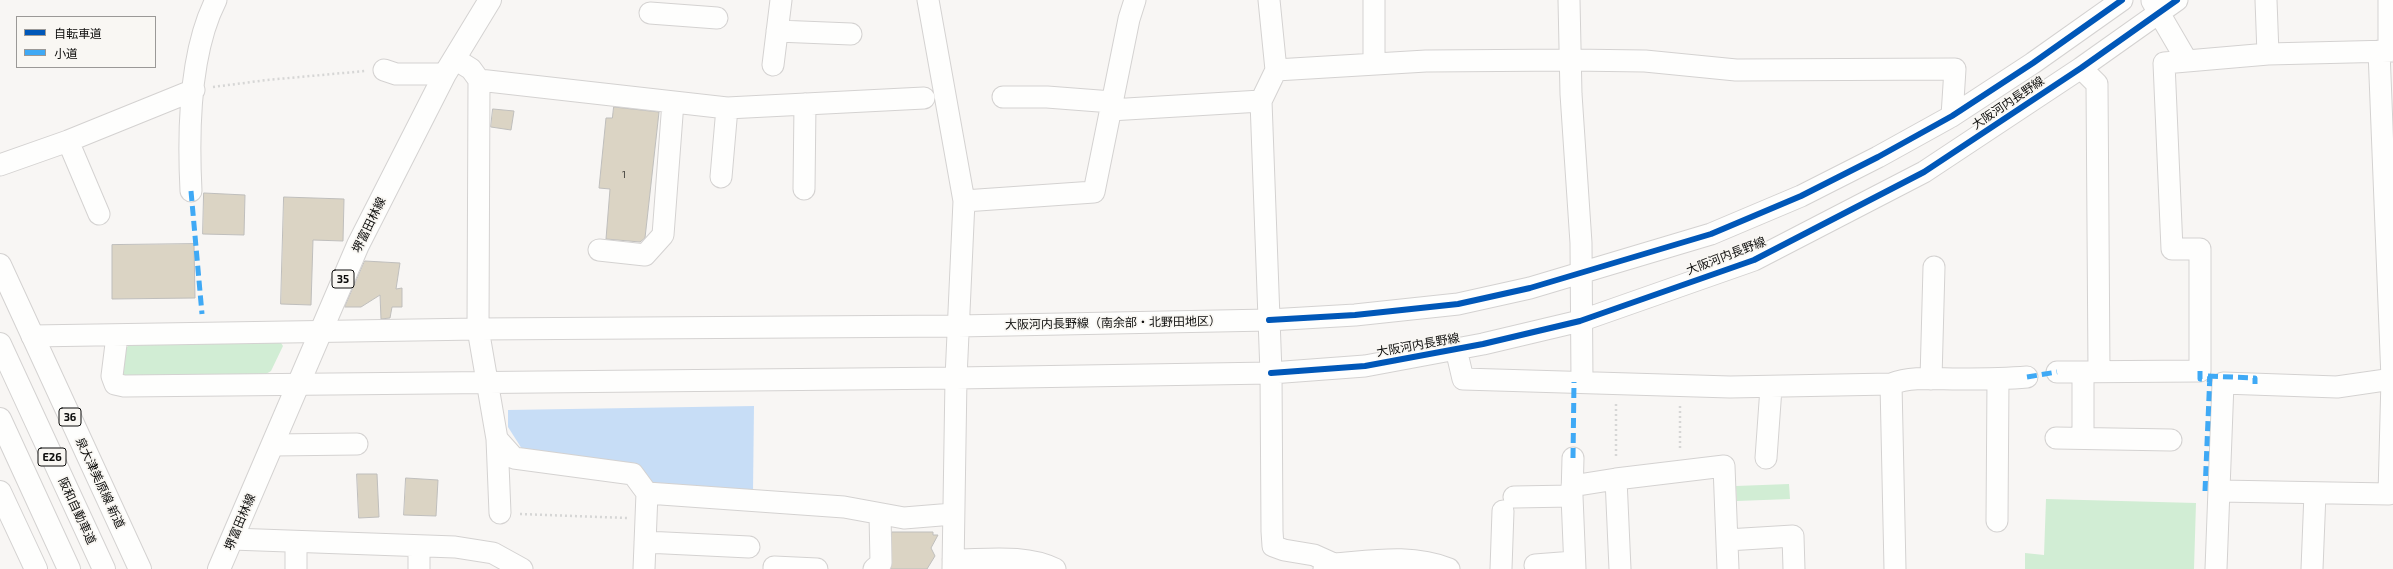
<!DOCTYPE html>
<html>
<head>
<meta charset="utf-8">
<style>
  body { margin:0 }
  #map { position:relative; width:2393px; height:569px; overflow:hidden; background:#f8f6f4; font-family:"Exo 2","Noto Sans JP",sans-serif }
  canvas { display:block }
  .legend { position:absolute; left:16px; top:16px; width:140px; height:52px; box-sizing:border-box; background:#f9f7f3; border:1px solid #9b9997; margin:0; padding:5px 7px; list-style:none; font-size:12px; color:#0d0d0c }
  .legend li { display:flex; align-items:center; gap:8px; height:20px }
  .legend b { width:20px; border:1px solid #9b9997 }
</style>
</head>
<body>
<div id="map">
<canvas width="2393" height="569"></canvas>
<ul class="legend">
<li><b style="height:5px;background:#0057b8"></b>自転車道</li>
<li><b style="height:5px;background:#3fa9f5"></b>小道</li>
</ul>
</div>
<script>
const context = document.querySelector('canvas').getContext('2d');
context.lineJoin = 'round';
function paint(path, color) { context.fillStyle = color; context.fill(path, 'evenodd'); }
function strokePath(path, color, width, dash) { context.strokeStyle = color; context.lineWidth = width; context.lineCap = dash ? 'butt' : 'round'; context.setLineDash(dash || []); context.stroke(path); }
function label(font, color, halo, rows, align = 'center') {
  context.font = font + ' "Exo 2","Noto Sans JP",sans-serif'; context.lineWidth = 3.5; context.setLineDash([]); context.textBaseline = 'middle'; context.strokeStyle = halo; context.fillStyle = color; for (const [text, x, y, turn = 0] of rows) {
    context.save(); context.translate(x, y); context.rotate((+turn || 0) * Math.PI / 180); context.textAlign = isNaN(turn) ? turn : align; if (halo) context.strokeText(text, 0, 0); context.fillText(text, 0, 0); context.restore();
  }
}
const green = new Path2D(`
  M279 340 283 346 271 371 261 377 124 376 120 370C121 359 121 348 133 343Z
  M1789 484 1790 499 1737 501 1736 486Z
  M2046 499 2196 503 2194 569H2025V553L2044 555Z`);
const water = new Path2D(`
  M754 406 753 492 648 485 522 449 508 427V410Z`);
const building = new Path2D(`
  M614 107 659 112 645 238 640 242 606 239 610 189 599 188 606 118H612Z
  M493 109 514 111 511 130 491 127Z
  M204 193 245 195 244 235 203 234Z
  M284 197 344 199 343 241 313 240 311 305 281 304Z
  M194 244 195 298 112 299V245Z
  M365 261 400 263 396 289 402 288V307H392L390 318 381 319 380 295 361 307H345Z
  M357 474H377L379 517 359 518Z
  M406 478 438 480 436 516 404 515Z
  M892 532H933V535H938L931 548 935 556 927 569H891Z`);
const path = new Path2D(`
  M213 87 267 80 365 71
  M1616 404V459
  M1680 406V451
  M520 514 627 518`);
const minor = new Path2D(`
  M1269 0 1276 70
  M1569 0 1571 94 1581 243 1582 382
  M2266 0 2268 54
  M2152 1 2187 61 2268 54 2392 51
  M650 13 717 18
  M777 31 851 34
  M2389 51V0
  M455 59 471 69 479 80 478 329 497 439 514 458 633 474 647 493 644 569
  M1374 64V0
  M773 65 781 0
  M2081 68 2097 84 2099 371
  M384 70 396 74H445
  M479 80 727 108 924 98
  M1003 97H1047L1112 102
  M1110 110 1261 101
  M68 141 99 214
  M0 165 68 141 194 90
  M721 177 727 108
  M804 189 805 104
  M191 191C188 132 189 53 216 0
  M964 201 1094 192 1129 19 1135 0
  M599 250 645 255 663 235 673 102
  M32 336 478 329 958 326 1269 320 1355 315 1458 304 1530 288 1711 234 1801 196 1878 157 1952 116 2033 63 2122 0
  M117 336 112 376 115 384 124 386 956 378 964 201 928 0
  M1456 349 1463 379 1730 387 1891 384C1912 376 1936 379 1959 379 1982 379 2004 379 2027 377
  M2057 372 2200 371V249H2172L2164 63 2187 61
  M1931 379 1934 267
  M1891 384 1895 569
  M2056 438 2171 440
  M2083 438V372
  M497 439 500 513
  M273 445 357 444
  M1573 458 1572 496 1575 569
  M1766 458 1771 388
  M1572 486 1616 479
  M2220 491 2389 494 2392 379 2379 51
  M647 493 844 507 904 518 953 514
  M1514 497 1572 496
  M1997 521 1998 379
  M232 539 455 547 493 553 522 569
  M1727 540 1793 536 1794 569
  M296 542V569
  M645 542 749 547
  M953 560C986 560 1025 554 1055 569
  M1334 564 1314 555 1284 550 1273 546 1272 531 1271 373 1261 101 1276 70 1426 61 1571 60 1645 61 1736 70 1955 69 1952 116
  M1535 565 1574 562
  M419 569V546
  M774 569V567L817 569
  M874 569 881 563 880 514
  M953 569 956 378 1271 373 1365 366 1483 344 1580 321 1754 260 1924 172 2081 68 2177 0
  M1324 569 1334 564C1373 561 1412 554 1449 569
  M1501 569 1503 511
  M1620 569 1616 479 1724 466 1728 569
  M2216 569 2223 383 2337 387 2393 379
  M2312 569 2315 493`);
const major = new Path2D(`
  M0 265 140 569
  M0 492 36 569
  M219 569 358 245 445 74 490 0`);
const highway = new Path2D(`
  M0 344 104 569
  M0 419 69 569`);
const quiet = new Path2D(`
  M191 191 202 314
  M2200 371V379L2210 380
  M2208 376 2255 378V384
  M2027 377 2057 372
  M1573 458 1574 382
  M2205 491 2210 373`);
const cycleway = new Path2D(`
  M1269 320 1355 315 1458 304 1530 288 1711 234 1801 196 1878 157 1952 116 2033 63 2122 0
  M1271 373 1365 366 1483 344 1580 321 1754 260 1924 172 2081 68 2177 0`);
const numberNames = [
  ["1",624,175]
];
const shields = [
  [343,279,22],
  [70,417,22],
  [52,457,28]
];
const shieldNames = [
  ["35",343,279],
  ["36",70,417],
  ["E26",52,457]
];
const streetNames = [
  ["大阪河内長野線",2008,103,-34],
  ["堺富田林線",369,225,-64],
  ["大阪河内長野線",1726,256,-21],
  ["大阪河内長野線（南余部・北野田地区）",1113,323,-1],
  ["大阪河内長野線",1418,345,-10],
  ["泉大津美原線 新道",100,483,65],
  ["阪和自動車道",77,511,65],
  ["堺富田林線",240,522,-67]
];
paint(green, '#d1edd4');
paint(water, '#c7ddf6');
paint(building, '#dbd4c4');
strokePath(building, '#bfbebc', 1);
strokePath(minor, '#d4d2d1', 23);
strokePath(major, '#d4d2d1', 24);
strokePath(highway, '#d4d2d1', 24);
strokePath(path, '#d6d6d5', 2.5, [2, 3]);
strokePath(minor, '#fefefd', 21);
strokePath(major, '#fefefd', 22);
strokePath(highway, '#fefefd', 22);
strokePath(quiet, '#3fa9f5', 5, [10, 5]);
strokePath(cycleway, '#0057b8', 6);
label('10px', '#403f3a', null, numberNames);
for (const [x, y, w] of shields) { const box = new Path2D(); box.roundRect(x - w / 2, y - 9, w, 18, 3); context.fillStyle = '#f9f7f3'; context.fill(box); strokePath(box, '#0d0d0c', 1); }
label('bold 11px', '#0d0d0c', null, shieldNames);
label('12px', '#0d0d0c', '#f9f7f3', streetNames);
</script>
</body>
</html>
